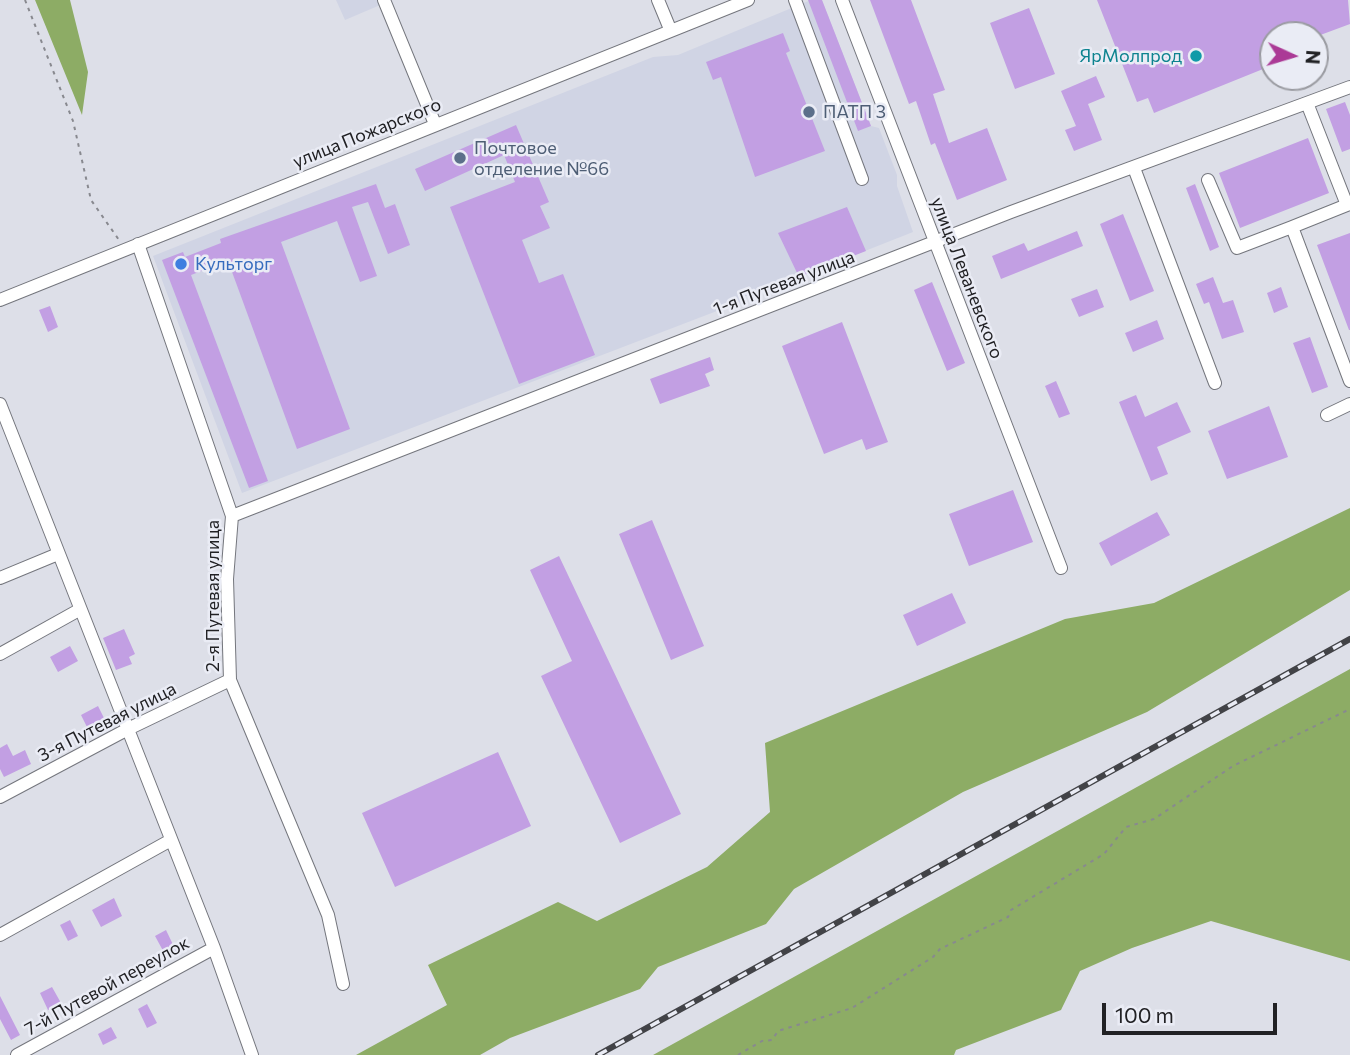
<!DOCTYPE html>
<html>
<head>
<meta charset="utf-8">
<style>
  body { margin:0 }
  #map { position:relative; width:1350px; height:1055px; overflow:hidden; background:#dddfe8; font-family:Commissioner,sans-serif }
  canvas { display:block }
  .north { position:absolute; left:1259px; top:21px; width:70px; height:70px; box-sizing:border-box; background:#eaecf5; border:2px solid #9a9ba1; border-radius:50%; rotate:94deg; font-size:19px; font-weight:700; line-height:28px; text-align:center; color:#212124 }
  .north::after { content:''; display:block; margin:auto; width:24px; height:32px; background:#ab3a96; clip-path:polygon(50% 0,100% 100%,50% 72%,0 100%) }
  .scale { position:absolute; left:1102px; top:1003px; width:175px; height:32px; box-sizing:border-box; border:4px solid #212124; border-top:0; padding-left:9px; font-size:21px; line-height:24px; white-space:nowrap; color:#212124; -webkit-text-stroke:5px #eaecf5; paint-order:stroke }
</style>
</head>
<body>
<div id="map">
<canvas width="1350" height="1055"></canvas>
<div class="north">N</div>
<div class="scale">100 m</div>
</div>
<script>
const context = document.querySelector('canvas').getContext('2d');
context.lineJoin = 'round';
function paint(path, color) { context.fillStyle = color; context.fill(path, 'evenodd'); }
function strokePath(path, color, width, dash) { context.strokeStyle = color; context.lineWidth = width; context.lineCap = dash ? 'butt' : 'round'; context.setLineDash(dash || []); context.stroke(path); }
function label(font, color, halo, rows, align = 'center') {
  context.font = font + ' Commissioner,sans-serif'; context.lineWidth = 5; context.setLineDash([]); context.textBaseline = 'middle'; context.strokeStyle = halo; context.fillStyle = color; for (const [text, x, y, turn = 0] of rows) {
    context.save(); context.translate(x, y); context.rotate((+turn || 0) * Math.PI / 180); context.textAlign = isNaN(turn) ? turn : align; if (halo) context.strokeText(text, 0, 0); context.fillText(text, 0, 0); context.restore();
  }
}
const built = new Path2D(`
  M336 0H392L345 20Z
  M811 0H822L871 126 879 128 897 175V186L913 232 751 296H744L743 301 242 493 153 256 653 57 678 55Z`);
const forest = new Path2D(`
  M35 0H70L88 72 82 115Z
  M1350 508V590L1147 712 963 792 794 889 766 924 658 967 640 989 510 1038 480 1055H356L447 1005 428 965 558 902 597 921 707 867 770 812 765 743 1065 619 1154 603Z
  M1350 669V961L1211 921 1132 948 1080 971 1061 1010 956 1050 954 1055H653Z`);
const building = new Path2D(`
  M808 0H822L871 126 858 131Z
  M870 0H911L945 90 933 94 949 143 987 128 1007 180 957 200 935 143 931 145 916 101 909 104Z
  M1097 0H1348L1350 24 1315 37 1273 35V65L1154 113 1148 98 1137 102Z
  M1029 8 1055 74 1015 89 990 23Z
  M783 33 790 51 786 53 825 151 755 177 721 77 713 80 706 62Z
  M1096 76 1105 97 1088 104 1102 140 1074 151 1065 130 1076 126 1061 91Z
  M1345 102 1350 115V149L1342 152 1326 109Z
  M516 125 549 202 540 206 550 228 522 240 539 283 563 274 595 355 519 384 450 207 515 182 504 155 425 191 415 169Z
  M1308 138 1329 193 1240 228 1219 173Z
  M376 184 385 208 395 204 410 245 388 254 368 202 352 207 377 276 360 282 337 221 281 242 350 429 297 449 228 261 191 275 268 481 249 488 162 260 183 252 185 257 221 243 220 239Z
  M1195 184 1219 247 1210 251 1186 188Z
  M847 207 866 251 799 277 778 233Z
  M1123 214 1154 291 1130 301 1100 224Z
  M1077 231 1083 246 1001 279 992 256 1024 243 1028 251Z
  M1350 233V330H1349L1317 245Z
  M1213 277 1223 303 1233 300 1244 332 1222 339 1209 302 1204 304 1196 284Z
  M932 282 965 363 947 371 914 290Z
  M1281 287 1288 307 1274 313 1267 293Z
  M1097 289 1104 307 1079 317 1071 299Z
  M50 306 58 327 48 332 39 310Z
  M1157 320 1164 339 1133 352 1125 333Z
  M842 322 888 442 866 450 862 439 824 454 782 346Z
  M1310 337 1328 387 1312 393 1293 343Z
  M710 357 714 370 705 374 710 386 660 404 650 379Z
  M1056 381 1070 414 1059 418 1045 386Z
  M1136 395 1145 417 1177 402 1191 432 1157 447 1168 474 1151 481 1119 402Z
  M1269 406 1288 457 1227 479 1208 431Z
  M1013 490 1033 542 969 566 949 514Z
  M1157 512 1170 535 1111 566 1099 543Z
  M652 520 704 646 671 660 619 534Z
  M559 556 681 814 620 843 541 676 572 661 530 570Z
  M952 593 966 623 917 646 903 615Z
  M124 629 135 654 129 657 132 664 116 670 103 638Z
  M70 646 78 661 58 672 50 657Z
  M98 706 106 722 89 731 81 715Z
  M7 744 13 756 25 750 31 764 4 777 0 769V748Z
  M498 752 531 826 395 887 362 813Z
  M114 898 122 916 101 927 92 910Z
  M70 920 78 936 68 941 60 925Z
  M166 930 177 953 167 958 155 936Z
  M52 987 61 1003 48 1010 40 993Z
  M0 996 20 1035 11 1040 0 1019Z
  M147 1004 157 1023 147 1028 138 1009Z
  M111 1027 117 1038 103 1045 98 1034Z`);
const path = new Path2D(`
  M25 0 73 121 91 200 119 240
  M738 1055 762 1041 772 1040 778 1031 852 1008 933 957 940 949 1008 917 1011 910 1104 854 1126 827 1154 819 1233 766 1350 709`);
const minor = new Path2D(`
  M384 0 435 124
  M658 0 670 29
  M795 0 862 179
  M842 0 1061 568
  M1307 103 1347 205 1292 227 1350 381
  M1134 168 1215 383
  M1208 180 1237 248 1292 227
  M138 244 232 516 227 579 230 680 328 915 343 984
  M0 300 748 0
  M0 404 214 948 252 1055
  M1327 415 1350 404
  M232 516 1011 212 1350 87
  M0 578 58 554
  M0 654 79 610
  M0 797 128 729 230 680
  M0 935 171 840
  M17 1055 214 948`);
const rail = new Path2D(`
  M598 1055 1350 639`);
const markers = [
  [1196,56,7,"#0f9aa8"],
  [809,112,7,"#5c6f8a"],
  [460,158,7,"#5c6f8a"],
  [181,264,7,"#3f7fe0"]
];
const cultureNames = [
  ["ЯрМолпрод",1182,56]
];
const serviceNames = [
  ["ПАТП 3",823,112],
  ["Почтовое",474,148],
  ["отделение №66",474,169]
];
const streetNames = [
  ["улица Пожарского",367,133,-22],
  ["улица Леваневского",967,278,69],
  ["1-я Путевая улица",784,283,-21],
  ["2-я Путевая улица",213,596,-90],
  ["3-я Путевая улица",107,722,-27],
  ["7-й Путевой переулок",107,986,-29]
];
const shopNames = [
  ["Культорг",195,264]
];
paint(built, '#d0d4e4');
paint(forest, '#8dac65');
paint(building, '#c29fe3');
strokePath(minor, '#74767d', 14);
strokePath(path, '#88898f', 2, [3.5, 5]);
strokePath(minor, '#fff', 12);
strokePath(rail, '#424347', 6);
strokePath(rail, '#eaecf5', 3.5, [10]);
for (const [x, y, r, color] of markers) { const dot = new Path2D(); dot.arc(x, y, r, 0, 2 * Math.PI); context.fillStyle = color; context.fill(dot); strokePath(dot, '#eaecf5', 2.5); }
label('18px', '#0d838f', '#eaecf5', cultureNames, 'right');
label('18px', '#4e5e75', '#eaecf5', serviceNames, 'left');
label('18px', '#212124', '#eaecf5', streetNames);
label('18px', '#366cbe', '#eaecf5', shopNames, 'left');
</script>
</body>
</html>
